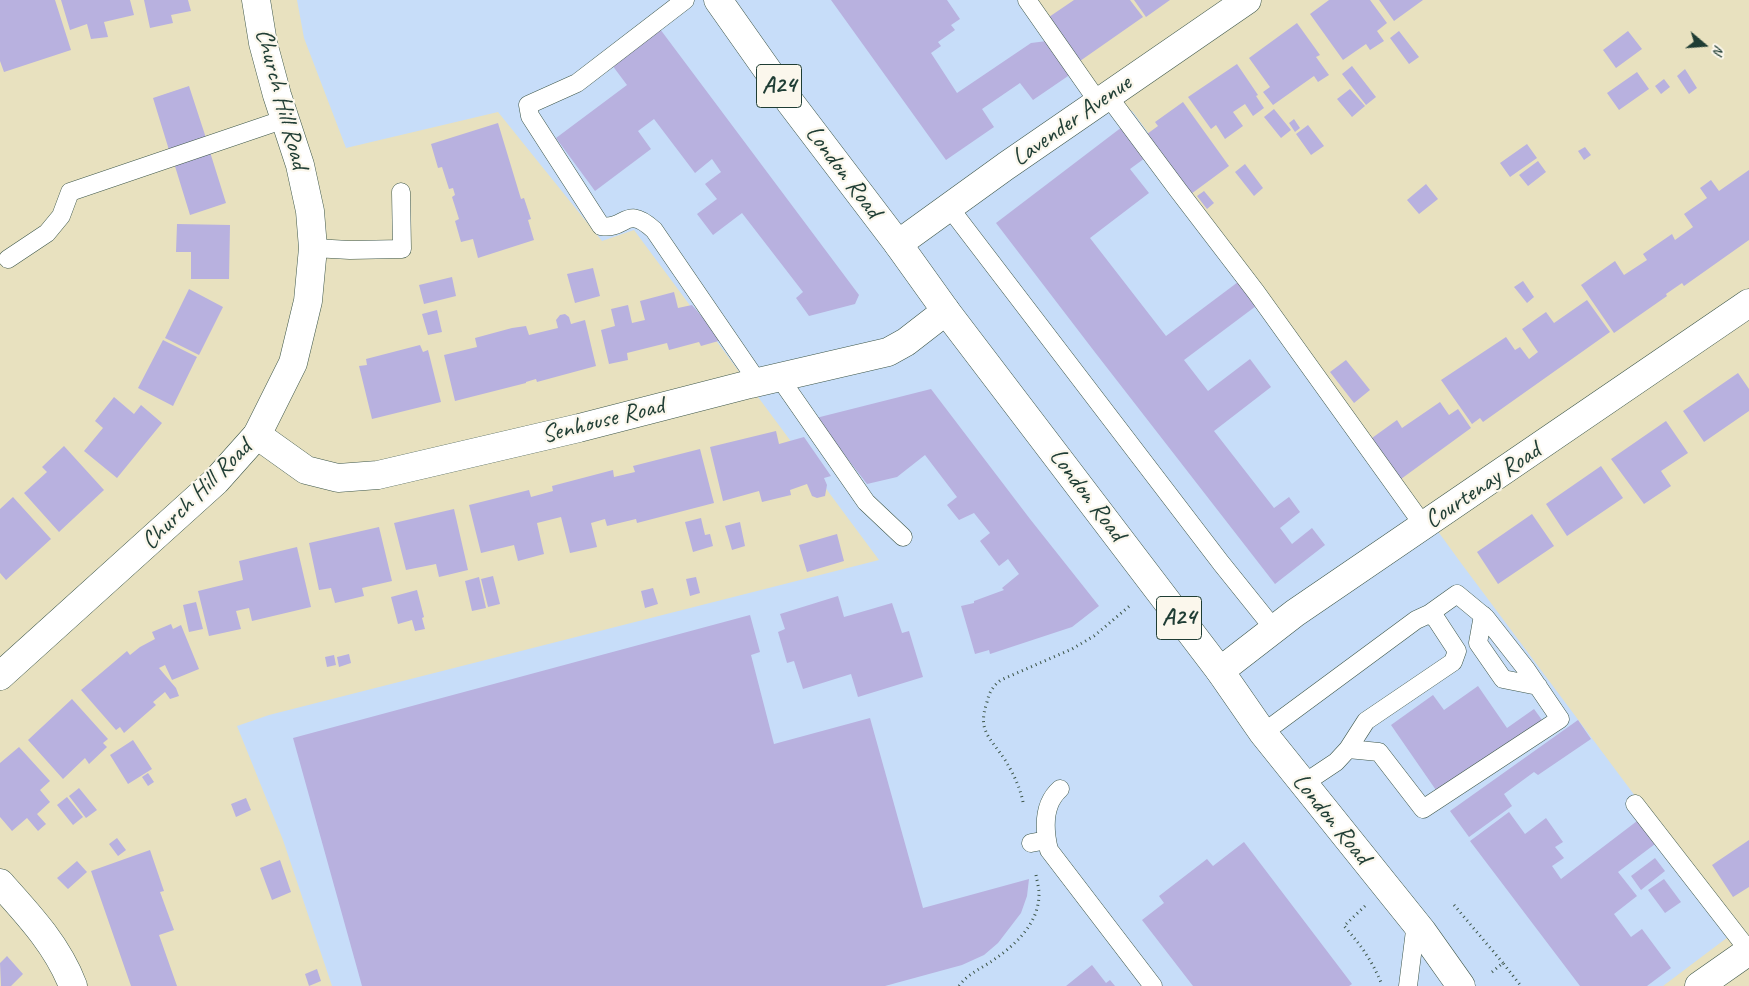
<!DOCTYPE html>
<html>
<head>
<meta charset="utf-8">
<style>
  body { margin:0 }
  #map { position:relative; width:1749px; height:986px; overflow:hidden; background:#e8e1bf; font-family:Caveat,sans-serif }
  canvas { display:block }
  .north { position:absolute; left:1679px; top:20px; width:50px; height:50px; -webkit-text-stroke:4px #fbf7ec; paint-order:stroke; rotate:108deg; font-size:14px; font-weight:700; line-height:20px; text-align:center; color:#1f3d34 }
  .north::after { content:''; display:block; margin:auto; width:18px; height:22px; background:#1f3d34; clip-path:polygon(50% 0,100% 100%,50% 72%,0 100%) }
</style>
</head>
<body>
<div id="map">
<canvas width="1749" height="986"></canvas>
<div class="north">N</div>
</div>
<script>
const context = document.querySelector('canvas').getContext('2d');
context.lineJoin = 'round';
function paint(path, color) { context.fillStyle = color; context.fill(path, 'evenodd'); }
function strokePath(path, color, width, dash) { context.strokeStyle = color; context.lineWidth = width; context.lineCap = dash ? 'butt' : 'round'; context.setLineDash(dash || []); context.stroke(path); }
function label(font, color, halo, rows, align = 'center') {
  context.font = font + ' Caveat,sans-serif'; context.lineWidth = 4.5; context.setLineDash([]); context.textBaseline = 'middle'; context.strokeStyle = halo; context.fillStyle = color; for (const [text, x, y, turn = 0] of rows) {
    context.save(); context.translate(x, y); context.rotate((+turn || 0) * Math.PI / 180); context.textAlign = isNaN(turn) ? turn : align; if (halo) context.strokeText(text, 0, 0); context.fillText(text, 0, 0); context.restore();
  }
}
const built = new Path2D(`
  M297 0H1036L1086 76 1133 112 1461 563 1736 931 1663 986H332L283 840 237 726 269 715 879 560 634 230 602 241 498 112 346 148 304 38Z`);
const building = new Path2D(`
  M0 0H55L71 50 4 72 0 61Z
  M61 0H130L134 15 104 22 108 37 91 39 87 24 70 30Z
  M144 0H188L191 11 171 15 173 23 150 28Z
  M831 0H947L960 19 951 25 955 30 938 42 941 46 931 53 957 93 1031 43 1047 41 1071 74 1033 100 1020 83 982 109 994 127 946 160Z
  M1074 0H1130L1143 17 1080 61 1049 17Z
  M1134 0H1170L1146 17Z
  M1329 0H1370L1387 23 1377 31 1384 41 1370 50 1366 44 1343 60 1310 14Z
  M1379 0H1423L1394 21Z
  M1297 23 1320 55 1316 57 1329 75 1318 82 1314 76 1273 105 1263 92 1270 87 1249 58Z
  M660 29 859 295 855 304 809 316 796 298 803 292 742 213 713 235 697 214 717 199 705 184 721 172 712 159 695 173 654 119 638 131 651 149 595 191 556 138 627 85 612 65Z
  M1399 31 1419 57 1409 64 1390 38Z
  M1628 31 1642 49 1616 68 1603 50Z
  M1237 64 1258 95 1256 96 1264 108 1253 116 1245 104 1233 112 1243 126 1225 139 1216 125 1211 129 1188 97Z
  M1352 66 1376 97 1366 105 1342 74Z
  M1685 69 1697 88 1689 94 1677 76Z
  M1637 72 1649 89 1619 110 1607 93Z
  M1664 79 1670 87 1661 94 1655 86Z
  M189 86 206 138 169 150 153 98Z
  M1350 89 1365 106 1352 117 1337 99Z
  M1183 102 1229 166 1191 194 1147 134 1158 126 1155 122Z
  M1274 109 1291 130 1281 138 1264 117Z
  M1294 119 1300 128 1295 132 1289 123Z
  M498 123 521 199 524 198 531 219 528 220 534 240 478 258 473 239 461 242 455 221 459 219 452 197 455 195 453 188 449 189 442 167 438 168 431 144Z
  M1308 125 1324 146 1311 155 1296 134Z
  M1122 127 1145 158 1130 169 1149 193 1090 238 1166 336 1238 282 1256 306 1184 360 1208 391 1250 359 1271 387 1214 431 1274 508 1289 497 1300 512 1280 528 1292 544 1312 528 1325 545 1275 584 1094 351 996 223Z
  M1527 144 1537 158 1510 177 1500 163Z
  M1585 147 1591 155 1584 160 1578 151Z
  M210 152 226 203 190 215 174 163Z
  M1538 161 1546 172 1528 186 1519 175Z
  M1245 164 1263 188 1254 196 1235 172Z
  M1749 170V240L1684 286 1682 283 1666 294 1667 296 1614 333 1581 285 1615 261 1624 275 1647 260 1643 254 1656 245 1672 234 1675 240 1693 227 1684 214 1707 198 1700 188 1711 180 1719 191Z
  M1426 184 1438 199 1419 214 1407 200Z
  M1204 191 1214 203 1207 209 1197 196Z
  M177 224 230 225 229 279H191V252H176Z
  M593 268 600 296 575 303 567 274Z
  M452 277 456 296 424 304 419 285Z
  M1523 281 1534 297 1527 303 1514 287Z
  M189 289 223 307 199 355 165 338Z
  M674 292 678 308 692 305 722 340 701 346 699 342 669 350 667 343 627 353 628 360 609 364 601 330 615 326 611 309 628 305 632 323 645 320 640 301Z
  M1587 300 1610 332 1483 422 1480 418 1472 424 1441 380 1506 337 1515 350 1520 347 1529 359 1538 352 1522 329 1546 312 1554 323Z
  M437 310 442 332 428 335 422 314Z
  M565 314 569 317 571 324 585 320 596 366 537 382 536 379 526 382V383L455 401 444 355 477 347 475 338 512 328 526 326 529 335 558 328 556 320 560 315Z
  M163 340 197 357 173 406 138 388Z
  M420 345 423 352 428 350 441 402 372 419 359 366 367 365 366 359Z
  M1346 360 1370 390 1354 403 1330 372Z
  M1738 373 1749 389V411L1704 442 1683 411Z
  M931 389 1030 519 1099 606 1072 627 990 654 989 650 975 654 961 606 974 603V601L1004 590 1002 588 1019 574 1008 559 999 566 980 541 990 533 974 513 959 520 947 505 957 497 925 455 897 477 867 484 816 418Z
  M114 397 134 414 141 405 162 423 117 478 84 451 103 428 95 421Z
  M1440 402 1449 415 1458 409 1471 428 1401 479 1372 438 1397 420 1402 428Z
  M1666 421 1688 453 1661 471 1671 486 1644 504 1611 459Z
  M776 431 779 444 804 437 831 476 824 478 827 485 825 496 817 498 812 496 807 484 790 490 791 495 762 502 759 491 723 501 710 447Z
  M64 446 104 490 59 532 24 493 47 472 42 467Z
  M700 449 714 503 637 523 636 519 607 526 605 519 591 523 597 547 570 553 561 517 537 523 544 554 518 561 514 545 481 553 469 505 529 490 531 497 553 491 552 486 613 470 614 477 635 472 633 466Z
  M1601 466 1623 498 1567 536 1546 504Z
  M13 497 51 539 6 580 0 573V509Z
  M454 509 468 570 439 577 436 564 406 570 394 523Z
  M1532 514 1554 546 1498 584 1477 552Z
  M701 518 705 535 710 534 713 546 693 552 685 522Z
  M740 522 745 546 732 550 725 526Z
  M379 527 392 581 362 588 364 596 335 603 331 588 319 590 309 543Z
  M837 534 844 561 807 572 799 545Z
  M297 547 311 607 252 621 249 608 236 611 241 629 209 636 198 591 243 580 239 561Z
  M493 576 500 604 488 607 481 579Z
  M479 577 486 608 472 611 465 581Z
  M696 577 700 593 690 596 686 579Z
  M653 588 658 604 645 608 641 591Z
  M417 590 424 617 422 618 425 629 415 631 412 620 398 624 391 597Z
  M838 596 844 617 892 603 902 633 909 631 923 677 858 697 851 674 803 689 794 661 787 663 778 632 785 629 780 614Z
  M196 602 203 629 189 632 183 605Z
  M750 615 760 652 751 655 774 744 870 718 923 908 1029 879 1027 896 1021 913 998 943 984 955 962 965 885 986H362L293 738Z
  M171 624 173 629 181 625 199 669 172 680 165 665 159 668 176 688 179 696 170 699 165 692 153 702 156 705 124 733 120 727 116 730 81 690 127 651 130 655 140 647 155 639 152 632Z
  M349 654 351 663 339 667 337 657Z
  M334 655 336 665 327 667 325 657Z
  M1478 686 1507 728 1534 709 1542 720 1438 793 1391 725 1433 695 1444 710Z
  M72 699 108 739 103 743 107 747 89 764 85 758 63 779 28 740Z
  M1578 720 1591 739 1538 775 1534 772 1504 794 1512 806 1469 837 1450 811Z
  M133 740 152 769 128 784 110 755Z
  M19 747 50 781 40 790 50 802 37 814 46 824 38 831 27 818 12 831 0 817V763Z
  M148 773 154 782 148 786 142 777Z
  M79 788 97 810 86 818 69 796Z
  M67 797 83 817 73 825 57 805Z
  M246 798 251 810 236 817 231 804Z
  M1509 812 1525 834 1546 818 1563 842 1555 847 1564 858 1552 866 1561 879 1641 818 1659 841 1618 872 1637 896 1614 914 1631 937 1642 929 1671 968 1647 986H1580L1470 841Z
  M117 838 126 850 118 856 109 844Z
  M1749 840V887L1733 897 1712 865Z
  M1244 842 1352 984 1349 986H1193L1142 920 1164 903 1159 896 1207 859 1213 866Z
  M150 850 164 891 160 892 174 930 159 935 177 986H131L91 871Z
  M1655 858 1665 871 1641 890 1631 876Z
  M280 860 291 892 272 900 260 868Z
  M77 861 87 872 68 889 57 878Z
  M1664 879 1681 902 1665 913 1648 890Z
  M7 956 23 974 11 986H1L0 963Z
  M1092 965 1106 983 1110 980 1115 986H1066Z
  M317 969 321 981 309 986 305 974Z`);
const path = new Path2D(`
  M1023 802C1020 787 1013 773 1005 760 990 737 977 731 987 702 989 692 994 685 1001 680L1072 649 1094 636 1132 604
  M1454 905 1503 963
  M1365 906 1344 926C1361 945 1373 962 1382 985
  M1492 972 1503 963 1521 986
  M959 986C967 975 978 970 989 963 1013 947 1039 925 1039 894 1039 888 1037 881 1036 875`);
const service = new Path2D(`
  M685 0 577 83 528 105 530 116 601 226C627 230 625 204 654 230L758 382
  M1027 0 1099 103
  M1108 96 1178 190 1256 292 1424 526
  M949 207 1221 563 1274 629
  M313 248 350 250 402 249 401 192
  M8 259 47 233 61 216 70 192 285 119
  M779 377 866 502 903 537
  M1483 615 1478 643 1503 679 1538 686
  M1263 733 1416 620 1429 614 1436 619 1457 651 1453 662 1366 721 1348 749 1336 762 1303 784
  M1348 749 1379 752 1423 809 1560 719 1526 669 1486 618 1457 594 1429 614
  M1060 789C1043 804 1044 829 1049 850L1153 986
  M1635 804 1749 951
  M1031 843 1047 840
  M1408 986 1416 923`);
const minor = new Path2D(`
  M898 244 1006 166 1247 0
  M257 435 306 470 338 478 378 475 579 428 750 384 888 352 906 342 946 311
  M1220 671 1295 613 1749 303
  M0 883C28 914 58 946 73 986
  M1699 986 1749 951`);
const tertiary = new Path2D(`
  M0 676 216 481 257 435 293 363 308 301 313 248 310 211 300 165 277 95 263 43 256 0`);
const trunk = new Path2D(`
  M718 0 790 102 898 244 946 311 1220 671 1263 733 1422 931 1461 986`);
const shields = [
  [779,86,45],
  [1179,618,45]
];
const shieldNames = [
  ["A24",779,86],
  ["A24",1179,618]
];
const streetNames = [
  ["Church Hill Road",281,99,75],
  ["Lavender Avenue",1072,121,-35],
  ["London Road",843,172,53],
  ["Senhouse Road",603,421,-14],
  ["Courtenay Road",1483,486,-34],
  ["Church Hill Road",197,495,-45],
  ["London Road",1087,495,53],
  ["London Road",1331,819,51]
];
paint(built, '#c7ddf9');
paint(building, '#b8b1df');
strokePath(service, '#3d5649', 19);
strokePath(minor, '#3d5649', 29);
strokePath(tertiary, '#3d5649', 29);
strokePath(trunk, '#3d5649', 29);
strokePath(path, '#3d5649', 3, [1, 4]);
strokePath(service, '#fff', 18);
strokePath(minor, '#fff', 28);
strokePath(tertiary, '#fff', 28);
strokePath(trunk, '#fff', 28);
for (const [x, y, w] of shields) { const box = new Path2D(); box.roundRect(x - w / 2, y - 21.5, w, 43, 4); context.fillStyle = '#fbf7ec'; context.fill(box); strokePath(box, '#1f3d34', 1); }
label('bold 24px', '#1f3d34', null, shieldNames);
label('25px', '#1f3d34', '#fbf7ec', streetNames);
</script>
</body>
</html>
